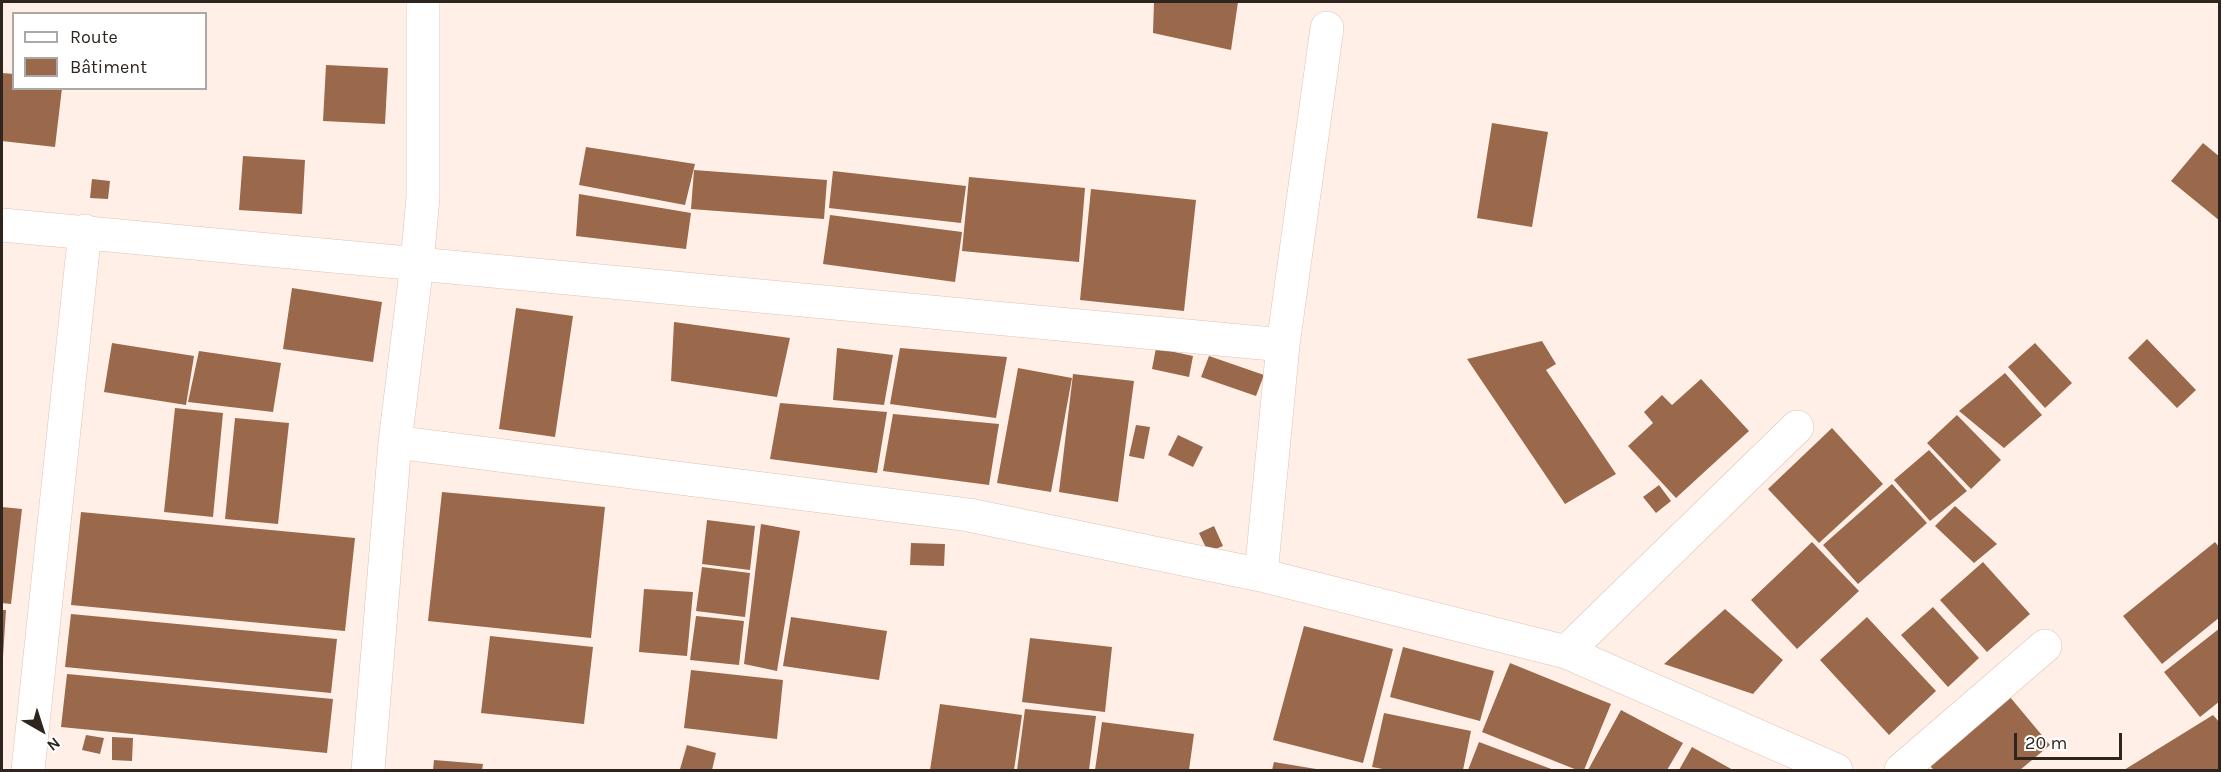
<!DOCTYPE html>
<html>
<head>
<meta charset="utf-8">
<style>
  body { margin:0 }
  #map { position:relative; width:2221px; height:772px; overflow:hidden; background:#ffefe7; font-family:Karla,sans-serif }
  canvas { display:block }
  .frame { position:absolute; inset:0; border:3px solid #2e251f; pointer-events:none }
  .legend { position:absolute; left:12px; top:12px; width:195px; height:78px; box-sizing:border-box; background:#fff; border:2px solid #aba8a5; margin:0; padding:8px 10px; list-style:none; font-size:18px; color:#2e251f }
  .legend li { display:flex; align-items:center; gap:12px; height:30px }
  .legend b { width:30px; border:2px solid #aba8a5 }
  .north { position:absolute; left:12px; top:700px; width:60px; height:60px; -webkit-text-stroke:4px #fff; paint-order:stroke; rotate:141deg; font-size:16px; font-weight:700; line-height:24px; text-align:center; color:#2e251f }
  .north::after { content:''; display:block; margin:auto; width:21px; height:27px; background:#2e251f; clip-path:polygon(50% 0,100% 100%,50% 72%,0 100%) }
  .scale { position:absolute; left:2014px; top:733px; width:108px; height:27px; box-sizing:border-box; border:3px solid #2e251f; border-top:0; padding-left:8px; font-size:18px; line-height:21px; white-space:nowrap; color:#2e251f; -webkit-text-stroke:4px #fff; paint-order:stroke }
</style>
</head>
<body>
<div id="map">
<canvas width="2221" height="772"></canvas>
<div class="frame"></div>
<ul class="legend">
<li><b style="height:8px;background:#fff"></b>Route</li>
<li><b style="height:16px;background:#9a684a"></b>Bâtiment</li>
</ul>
<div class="north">N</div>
<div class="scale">20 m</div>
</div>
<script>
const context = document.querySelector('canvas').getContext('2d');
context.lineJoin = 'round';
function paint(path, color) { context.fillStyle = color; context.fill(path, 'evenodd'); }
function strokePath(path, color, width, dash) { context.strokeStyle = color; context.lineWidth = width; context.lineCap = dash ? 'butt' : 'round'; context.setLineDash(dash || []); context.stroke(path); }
const building = new Path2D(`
  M1154 2H1238L1231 50 1153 33Z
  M326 65 388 68 385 124 323 121Z
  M2 73 14 74V88H62L55 147 2 141Z
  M1492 123 1548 132 1532 227 1477 218Z
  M2203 143 2220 157V221L2171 181Z
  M586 147 695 164 685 205 579 185Z
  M243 156 305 160 302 214 239 210Z
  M694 170 827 180 824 219 691 209Z
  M833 171 966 186 961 223 829 208Z
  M969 177 1085 188 1079 262 962 251Z
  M92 179 110 181 108 199 90 198Z
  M1091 189 1196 200 1184 311 1080 300Z
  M579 194 691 213 686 249 576 236Z
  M830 215 962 232 955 282 823 264Z
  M292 288 382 302 373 362 283 349Z
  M516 308 573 316 555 437 499 429Z
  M674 322 790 338 777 397 671 381Z
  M2147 339 2196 390 2177 408 2128 358Z
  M1542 341 1556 364 1546 370 1616 474 1565 504 1467 359Z
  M112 343 194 356 186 405 104 392Z
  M2035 343 2072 383 2045 408 2008 367Z
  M837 348 893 355 884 405 833 400Z
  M900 348 1007 357 996 418 890 404Z
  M1156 348 1193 356 1189 377 1152 369Z
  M199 351 281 363 273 412 188 402Z
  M1209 356 1264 375 1256 396 1201 377Z
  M1018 368 1072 378 1051 492 997 483Z
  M2005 373 2042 415 2004 448 1959 411Z
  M1073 374 1134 381 1118 502 1059 492Z
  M1701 379 1749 431 1676 498 1628 446 1653 423 1644 412 1662 395 1672 405Z
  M780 403 887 412 877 473 770 459Z
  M175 408 223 413 213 517 164 512Z
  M893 414 999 424 989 485 883 471Z
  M1957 415 2001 460 1971 489 1927 443Z
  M235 418 289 423 278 524 225 519Z
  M1136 425 1150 427 1144 459 1129 456Z
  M1832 428 1883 484 1819 543 1768 489Z
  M1178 435 1203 447 1193 467 1168 455Z
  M1929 450 1967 491 1930 521 1894 480Z
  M1892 484 1927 523 1858 584 1823 545Z
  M1659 485 1671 501 1656 513 1643 497Z
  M442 492 605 507 591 638 428 621Z
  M1955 506 1997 544 1974 563 1935 526Z
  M2 507 22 509 11 604 2 603Z
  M81 512 355 538 345 631 71 605Z
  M707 520 755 526 750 570 702 564Z
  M761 524 800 531 777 671 744 664Z
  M1214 526 1223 546 1208 552 1199 533Z
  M1812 542 1859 591 1797 649 1751 600Z
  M2215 542 2220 548V617L2162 664 2123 616Z
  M911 543 945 544 944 566 910 565Z
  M1983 562 2030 614 1987 652 1940 600Z
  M702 567 750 573 745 617 696 611Z
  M644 589 693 592 687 656 639 652Z
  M1933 607 1979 658 1948 687 1901 635Z
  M1725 609 1783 660 1753 694 1664 664Z
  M2 610H6L3 657H2Z
  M71 614 337 639 331 693 65 667Z
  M696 616 744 621 739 665 690 660Z
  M791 617 887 631 879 680 783 666Z
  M1867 617 1936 691 1889 735 1820 660Z
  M1304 626 1393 649 1363 763 1273 740Z
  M2220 628V701L2200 717 2164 672Z
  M490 636 593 647 584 724 481 713Z
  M1030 638 1112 647 1105 712 1022 702Z
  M1403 647 1494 671 1480 721 1390 697Z
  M1510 663 1611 704 1584 770H1577L1482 732Z
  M691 670 783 680 777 739 684 728Z
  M67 674 333 699 327 753 61 727Z
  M2010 697 2050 745 2020 770H1934L1929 765Z
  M940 704 1022 715 1014 770H930Z
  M1025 709 1096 716 1089 770H1017Z
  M1621 710 1683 743 1667 770H1588Z
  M1384 713 1471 731 1463 770H1388L1372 767Z
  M2213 715 2220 723V770H2124Z
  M1102 722 1194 734 1189 770H1095Z
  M86 735 104 738 100 754 82 750Z
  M112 737 133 738 132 761 112 760Z
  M1479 742 1554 770H1468Z
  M687 745 716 753 712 770 680 769Z
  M1692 747 1733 770H1679Z
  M434 760 483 764 482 770H433Z
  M1274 762 1316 769V770H1272Z`);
const minor = new Path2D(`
  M2 225 1283 345
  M395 442 969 515 1261 575 1566 652 1836 770
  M1261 575 1283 345 1327 28
  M1566 652 1797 427
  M28 770 85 231
  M368 770 395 442 417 264 423 197V2
  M1901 770 2045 646`);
paint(building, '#9a684a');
strokePath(minor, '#dcc3b5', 34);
strokePath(minor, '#fff', 33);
</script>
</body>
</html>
